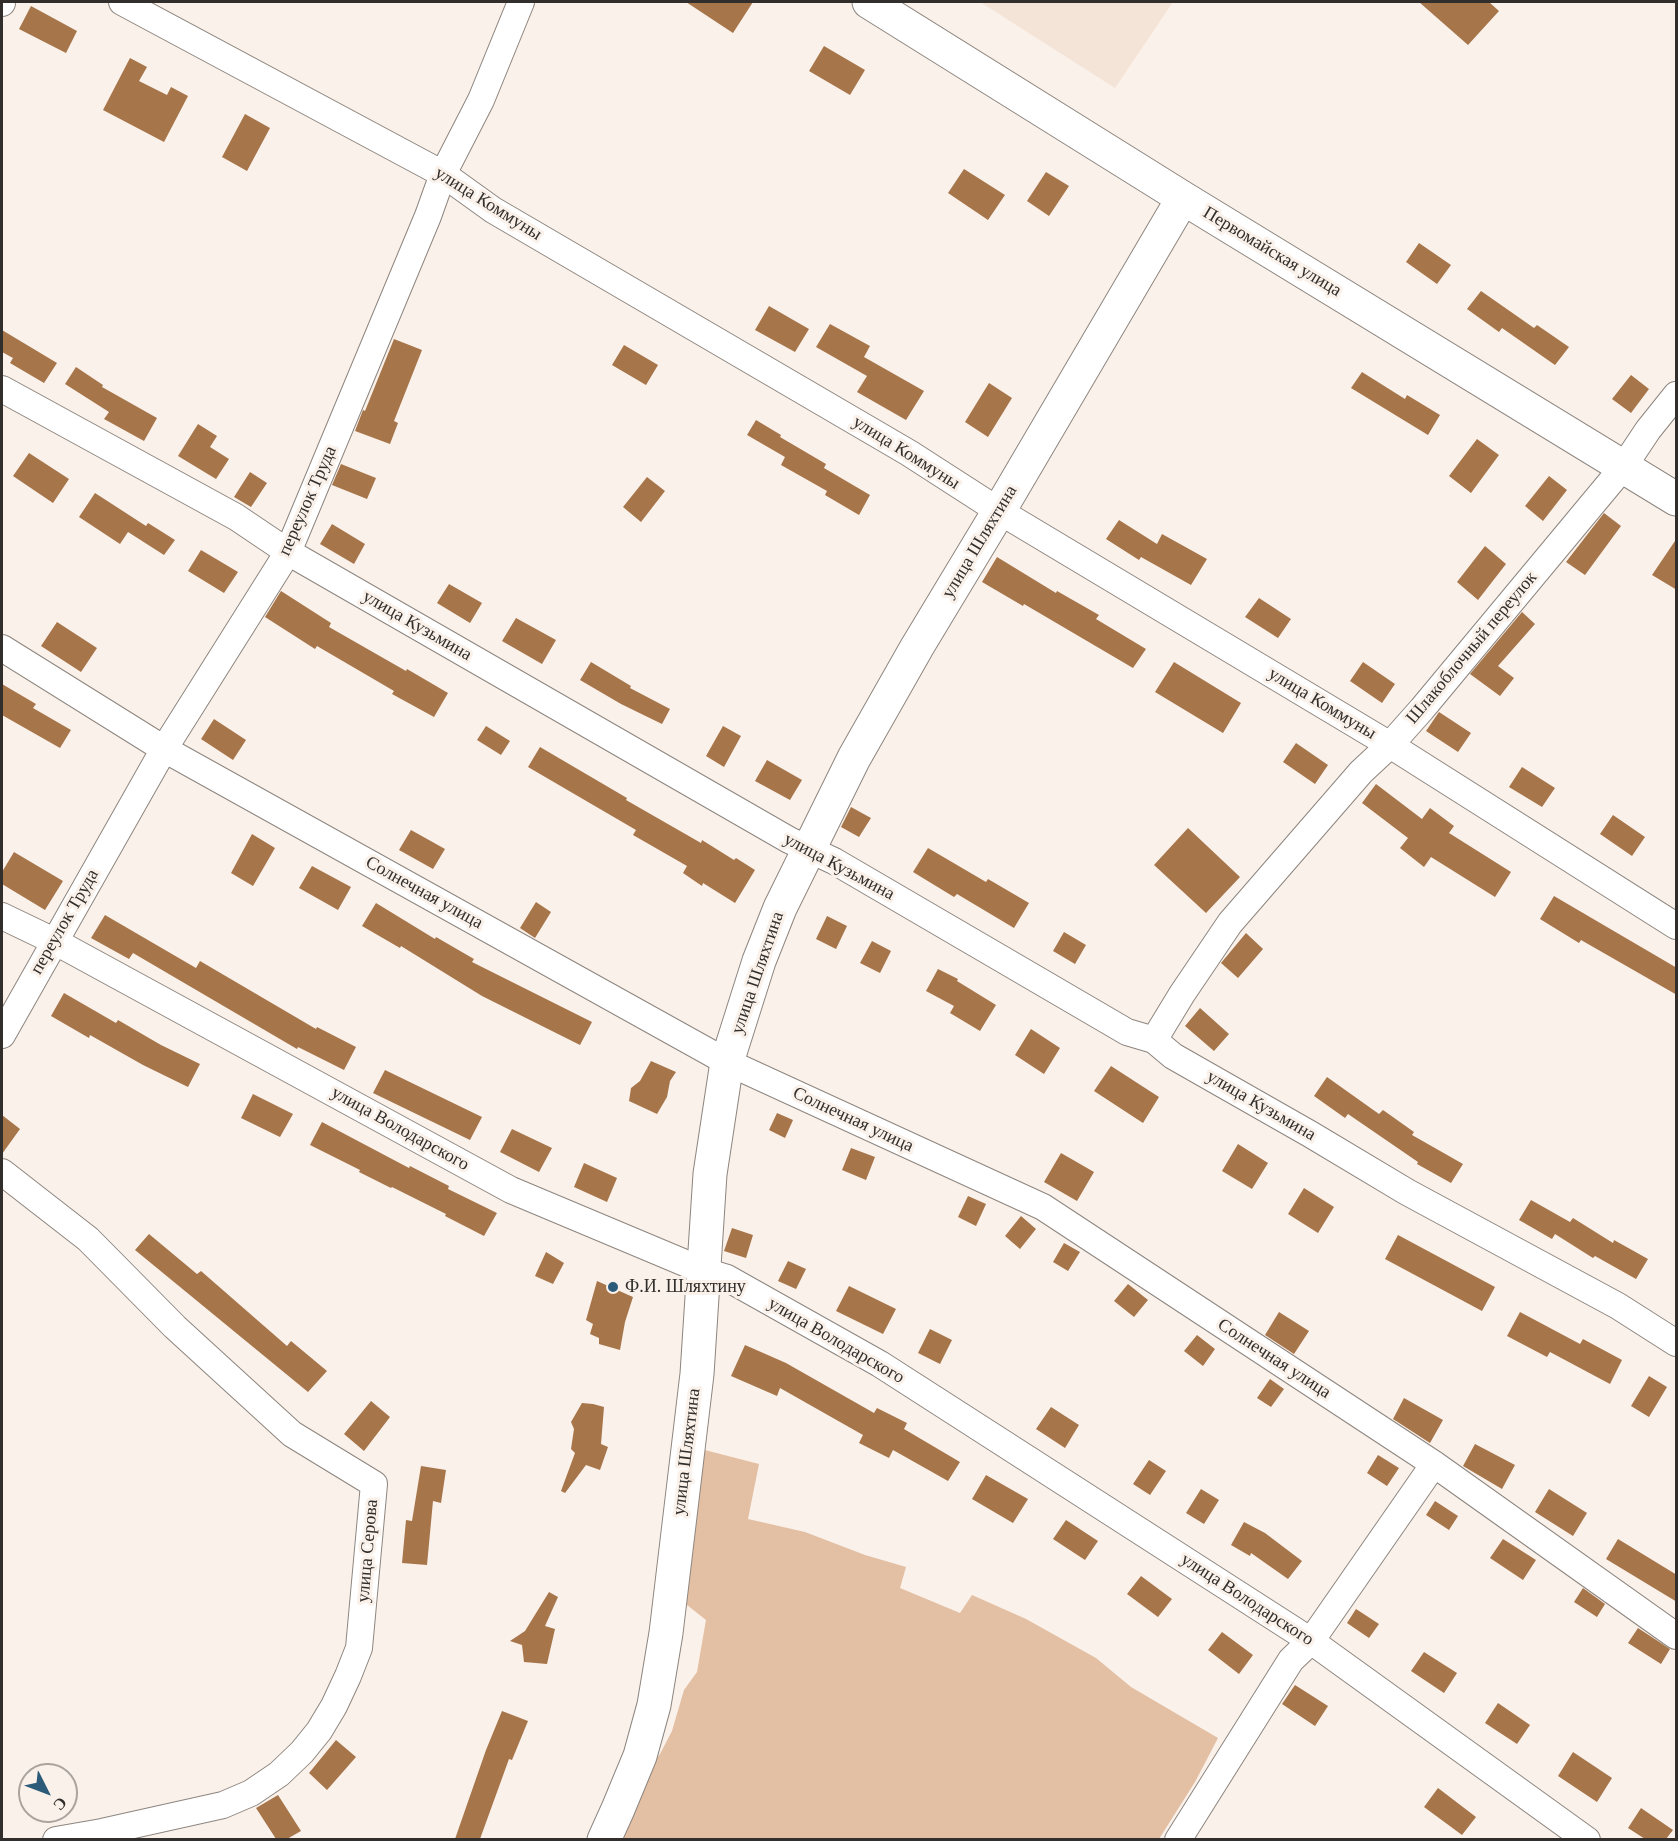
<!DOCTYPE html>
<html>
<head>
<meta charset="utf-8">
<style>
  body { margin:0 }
  #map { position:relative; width:1678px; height:1841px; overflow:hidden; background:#faf1ea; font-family:Georgia,serif }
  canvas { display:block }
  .frame { position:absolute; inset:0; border:3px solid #312e2b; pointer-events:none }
  .north { position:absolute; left:18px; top:1763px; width:60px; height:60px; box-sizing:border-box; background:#faf1ea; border:2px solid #aaa39e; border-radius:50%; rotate:132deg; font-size:16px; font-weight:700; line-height:24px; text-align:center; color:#312e2b }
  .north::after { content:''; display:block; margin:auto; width:21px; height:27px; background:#2c5a79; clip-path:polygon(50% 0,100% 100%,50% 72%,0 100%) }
</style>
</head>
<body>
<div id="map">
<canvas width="1678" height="1841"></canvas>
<div class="frame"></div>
<div class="north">С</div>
</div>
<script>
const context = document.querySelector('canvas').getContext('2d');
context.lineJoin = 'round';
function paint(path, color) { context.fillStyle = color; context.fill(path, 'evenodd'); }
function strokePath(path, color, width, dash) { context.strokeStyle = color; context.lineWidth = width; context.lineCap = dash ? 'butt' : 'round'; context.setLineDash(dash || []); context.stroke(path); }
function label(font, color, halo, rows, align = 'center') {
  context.font = font + ' Georgia,serif'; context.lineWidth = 6; context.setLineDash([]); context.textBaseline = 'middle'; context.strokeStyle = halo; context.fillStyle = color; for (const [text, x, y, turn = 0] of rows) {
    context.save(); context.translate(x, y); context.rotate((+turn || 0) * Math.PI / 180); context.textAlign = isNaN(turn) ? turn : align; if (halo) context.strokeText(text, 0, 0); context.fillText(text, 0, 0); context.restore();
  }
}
const built = new Path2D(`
  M980 2H1173L1115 88Z`);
const green = new Path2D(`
  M697 1448 759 1464 748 1519 805 1532 865 1555 906 1567 900 1588 960 1613 972 1595 1026 1619 1096 1658 1131 1687 1218 1738 1195 1782 1159 1839 620 1840 653 1763 660 1754 672 1731 684 1690 697 1672 706 1620 687 1605V1582L692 1556Z`);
const building = new Path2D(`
  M686 2H753L733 33Z
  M1419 2H1489L1499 11 1468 45Z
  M31 6 77 31 66 53 19 29Z
  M824 46 865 70 850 95 809 71Z
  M130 58 147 67 139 81 167 95 171 87 188 96 164 142 103 110Z
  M245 114 270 128 247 171 222 157Z
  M964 169 1005 195 988 220 948 193Z
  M1046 172 1069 186 1049 216 1027 201Z
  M1419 243 1451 265 1437 284 1406 262Z
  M1481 291 1534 328 1537 325 1569 347 1555 365 1502 328 1499 332 1467 309Z
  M769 306 809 329 795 352 755 330Z
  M830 324 870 346 864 357 924 391 906 420 857 392 867 376 816 347Z
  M2 330 57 363 44 383 10 363 13 358 2 352Z
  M394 339 422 350 394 421 398 423 390 444 355 431 363 410 365 411Z
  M624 345 658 365 646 385 612 365Z
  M76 367 103 385 102 387 157 418 144 441 104 419 109 412 65 384Z
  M1362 372 1405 399 1407 395 1440 415 1428 435 1351 388Z
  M1631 375 1649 389 1631 413 1612 399Z
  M989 383 1012 398 988 437 965 422Z
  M756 420 781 435 780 437 826 464 824 468 870 495 859 515 825 495 827 491 781 465 785 457 747 435Z
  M198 424 217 436 210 447 229 459 216 479 178 456Z
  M1477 439 1499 455 1471 493 1449 476Z
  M29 453 69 479 53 503 13 476Z
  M341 464 376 478 367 499 332 485Z
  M250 472 267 483 251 507 234 497Z
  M1549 476 1567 490 1543 521 1525 506Z
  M647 477 665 491 641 522 623 507Z
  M95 493 146 526 148 523 175 540 164 555 128 532 120 544 79 517Z
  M1604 513 1621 526 1585 575 1566 562Z
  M1119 520 1157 544 1162 534 1207 559 1191 585 1141 557 1139 560 1106 539Z
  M332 524 365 544 354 564 320 544Z
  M1677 538V590L1652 575Z
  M1485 546 1506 564 1478 600 1457 582Z
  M201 550 238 572 224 593 188 571Z
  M997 557 1056 593 1057 591 1099 615 1096 619 1146 649 1133 668 1024 604 1023 606 982 582Z
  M449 584 482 603 470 623 437 603Z
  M281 591 331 623 329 627 406 671 407 669 448 693 434 717 392 694 394 691 317 646 315 649 265 617Z
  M1259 598 1291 619 1278 638 1245 617Z
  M1522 612 1535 624 1498 666 1514 678 1500 696 1470 674Z
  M516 618 556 640 542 664 502 641Z
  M57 622 97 648 81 672 41 646Z
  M591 662 631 686 630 688 670 709 662 724 621 704 580 680Z
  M1174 662 1241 703 1223 733 1155 692Z
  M1363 662 1395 684 1382 703 1350 681Z
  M2 684 36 704 33 708 71 730 60 748 2 715Z
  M1439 712 1471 733 1458 752 1426 731Z
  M214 719 246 740 233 760 201 739Z
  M486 726 510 741 501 755 477 740Z
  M723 726 741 736 724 767 706 756Z
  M1296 743 1328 765 1315 784 1283 762Z
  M540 747 627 798 626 800 701 843 702 840 734 860 736 858 755 870 735 903 703 883 702 886 683 873 687 866 633 835 636 830 528 767Z
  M767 760 802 780 790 800 755 781Z
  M1522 767 1555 788 1542 807 1509 787Z
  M1376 784 1422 819 1430 808 1454 826 1449 833 1511 872 1495 897 1431 857 1424 867 1400 848 1408 838 1362 803Z
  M851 807 871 818 859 837 841 827Z
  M1613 815 1645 837 1632 856 1600 834Z
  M1188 828 1240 877 1206 913 1154 865Z
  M411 830 445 849 433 869 399 850Z
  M252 834 275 848 253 886 231 873Z
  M928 848 986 882 988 879 1029 903 1014 928 957 894 954 897 913 872Z
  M14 852 63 881 45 910 2 884V872Z
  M312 866 351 887 338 910 299 888Z
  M1554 896 1677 968V995L1581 940 1579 943 1540 919Z
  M536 902 551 912 535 938 520 928Z
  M376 903 435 939 436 937 474 959 472 962 592 1022 580 1045 482 996 401 946 400 948 362 926Z
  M105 915 196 968 200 961 316 1029 317 1027 356 1047 344 1070 298 1047 297 1049 133 953 129 959 91 938Z
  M827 916 847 926 836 949 816 939Z
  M1064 932 1086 945 1075 964 1053 951Z
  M1246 933 1263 949 1238 978 1221 963Z
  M872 941 891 951 880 973 860 963Z
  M938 969 958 979 957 981 996 1005 980 1031 950 1013 954 1006 926 991Z
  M64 993 116 1023 118 1020 161 1045 200 1064 188 1087 143 1065 90 1035 89 1038 51 1016Z
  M1200 1008 1229 1034 1214 1051 1185 1026Z
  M1031 1029 1060 1048 1044 1074 1015 1055Z
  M651 1061 676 1072 670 1081 667 1097 657 1114 629 1101 631 1088 640 1081Z
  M1111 1066 1159 1097 1143 1123 1094 1091Z
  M385 1070 482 1117 470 1140 373 1093Z
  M1327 1077 1379 1114 1383 1110 1414 1132 1412 1135 1463 1164 1451 1183 1417 1164 1418 1162 1348 1114 1345 1118 1314 1096Z
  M253 1094 293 1114 280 1137 241 1118Z
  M777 1113 793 1120 785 1138 769 1130Z
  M2 1115 20 1129 2 1154Z
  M322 1122 409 1168 410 1166 449 1186 448 1189 497 1213 484 1236 445 1216 446 1214 392 1187 391 1188 359 1172 360 1170 310 1145Z
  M512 1129 552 1148 539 1172 500 1152Z
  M1238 1144 1268 1163 1252 1189 1222 1171Z
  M851 1148 875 1157 866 1180 842 1170Z
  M1061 1153 1094 1172 1077 1201 1044 1182Z
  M584 1163 617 1178 607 1202 574 1187Z
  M1304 1188 1334 1207 1318 1233 1288 1214Z
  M968 1196 986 1204 976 1226 958 1217Z
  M1531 1200 1570 1222 1573 1218 1613 1243 1614 1240 1648 1259 1636 1279 1595 1256 1593 1258 1555 1234 1552 1239 1519 1220Z
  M1021 1216 1036 1229 1020 1249 1005 1236Z
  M732 1228 753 1235 746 1258 724 1251Z
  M149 1234 197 1274 201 1271 287 1346 291 1341 327 1371 308 1392 135 1250Z
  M1398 1235 1495 1287 1482 1311 1385 1259Z
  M1064 1243 1080 1252 1068 1271 1053 1262Z
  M546 1252 564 1263 553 1284 535 1276Z
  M788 1261 806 1269 796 1289 778 1281Z
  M597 1281 633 1297 625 1322 620 1350 599 1344V1338L590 1334 593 1324 586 1320Z
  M1128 1284 1148 1300 1134 1317 1114 1301Z
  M849 1286 896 1309 883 1334 836 1311Z
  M1279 1312 1309 1331 1294 1354 1265 1335Z
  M1520 1312 1580 1344 1583 1339 1622 1360 1610 1384 1550 1352 1547 1357 1507 1336Z
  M930 1329 952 1340 940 1364 918 1353Z
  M1197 1335 1215 1349 1203 1366 1184 1351Z
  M745 1345 786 1363 874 1413 877 1408 907 1423 904 1429 960 1462 948 1481 893 1450 889 1458 859 1443 863 1435 780 1388 777 1396 731 1376Z
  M1649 1376 1667 1387 1649 1417 1631 1406Z
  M1270 1379 1284 1389 1271 1407 1257 1398Z
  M1404 1398 1443 1420 1430 1443 1393 1419Z
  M371 1401 390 1417 364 1451 344 1434Z
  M582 1403 593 1404 604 1407 601 1444 608 1447 600 1470 586 1465 565 1493 561 1491 575 1453 571 1449 574 1429 571 1422Z
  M1051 1407 1079 1425 1065 1448 1036 1429Z
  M1475 1444 1515 1465 1502 1489 1463 1466Z
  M1378 1455 1399 1468 1387 1486 1367 1473Z
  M1149 1460 1166 1471 1150 1495 1133 1484Z
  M421 1466 446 1470 441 1503 433 1501 427 1565 402 1563 406 1520 412 1521Z
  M986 1475 1028 1499 1013 1523 972 1499Z
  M1201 1489 1219 1500 1204 1524 1186 1513Z
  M1549 1489 1587 1513 1573 1536 1535 1512Z
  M1435 1501 1458 1516 1449 1530 1426 1515Z
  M1066 1520 1098 1541 1085 1560 1053 1539Z
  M1244 1522 1265 1533 1302 1561 1288 1579 1251 1553 1250 1556 1231 1545Z
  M1503 1539 1536 1560 1523 1580 1490 1558Z
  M1618 1539 1677 1575V1602L1606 1559Z
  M1141 1576 1172 1599 1158 1617 1127 1594Z
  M1583 1588 1605 1604 1597 1617 1574 1602Z
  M549 1592 558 1597 545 1626 555 1629 547 1664 524 1662 522 1645 510 1641 525 1631Z
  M1356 1609 1379 1624 1369 1638 1347 1623Z
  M1638 1628 1670 1649 1661 1664 1628 1643Z
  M1222 1632 1253 1655 1239 1674 1208 1650Z
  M1424 1652 1457 1673 1444 1693 1411 1671Z
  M1295 1685 1328 1706 1315 1726 1282 1704Z
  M1498 1703 1530 1725 1517 1744 1485 1723Z
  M502 1711 528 1721 512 1760 509 1759 480 1839H455L486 1750Z
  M336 1740 356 1757 327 1790 309 1773Z
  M1573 1752 1612 1778 1597 1802 1558 1776Z
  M1438 1788 1476 1817 1462 1835 1424 1807Z
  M278 1795 301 1831 287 1839H276L256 1808Z
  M1641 1808 1673 1830 1666 1839H1645L1628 1828Z`);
const minor = new Path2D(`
  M122 2 443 174 493 210 909 453 999 511 1390 745 1676 926
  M2 3V2
  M2 389 236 517 288 552 789 840 834 861 1127 1032 1154 1040 1173 1056 1310 1134 1407 1192 1618 1306 1676 1343
  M2 648 164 749 727 1062 1043 1207 1434 1464 1676 1636
  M2 916 54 941 511 1190 704 1271 727 1278 880 1364 1311 1641 1587 1840
  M2 1035 164 749 288 552 428 216 443 174 481 100 521 2
  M1154 1040 1182 994 1230 923 1361 772 1390 745 1422 709 1624 466 1648 430 1676 395
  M2 1172 88 1239 175 1327 292 1434 374 1484 359 1648 348 1676 334 1706 319 1731 302 1752 279 1774 251 1793 223 1805 102 1832 56 1840
  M1178 1840 1291 1660 1311 1641 1434 1464`);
const major = new Path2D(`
  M869 2 1183 198 1676 499
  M604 1840 618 1809 640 1756 654 1705 666 1633 697 1374 710 1174 727 1062 759 961 780 908 854 758 917 647 999 511 1183 198`);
const markers = [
  [613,1287,6,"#2c5a79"]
];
const streetNames = [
  ["улица Коммуны",488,204,32],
  ["Первомайская улица",1272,252,31],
  ["улица Коммуны",906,453,32],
  ["переулок Труда",308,501,-66],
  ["улица Шляхтина",980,542,-59],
  ["улица Кузьмина",417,626,30],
  ["Шлакоблочный переулок",1472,648,-50],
  ["улица Коммуны",1322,704,31],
  ["улица Кузьмина",839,867,28],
  ["Солнечная улица",424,893,29],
  ["переулок Труда",65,922,-60],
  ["улица Шляхтина",758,973,-71],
  ["улица Кузьмина",1261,1106,30],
  ["Солнечная улица",853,1120,25],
  ["улица Володарского",400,1129,29],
  ["улица Володарского",836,1341,30],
  ["Солнечная улица",1274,1359,33],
  ["улица Шляхтина",687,1452,-83],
  ["улица Серова",368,1551,-85],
  ["улица Володарского",1247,1600,33]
];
const poiNames = [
  ["Ф.И. Шляхтину",625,1287]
];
paint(built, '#f4e4d8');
paint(green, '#e3bfa3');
paint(building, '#a7754a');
strokePath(minor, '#8d857f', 28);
strokePath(major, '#8d857f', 35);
strokePath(minor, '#fff', 26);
strokePath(major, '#fff', 33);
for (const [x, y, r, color] of markers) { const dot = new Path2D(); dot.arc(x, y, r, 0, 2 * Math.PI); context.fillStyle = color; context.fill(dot); strokePath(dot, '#faf1ea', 2); }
label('18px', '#312e2b', '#faf1ea', streetNames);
label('18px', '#312e2b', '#faf1ea', poiNames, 'left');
</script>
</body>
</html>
